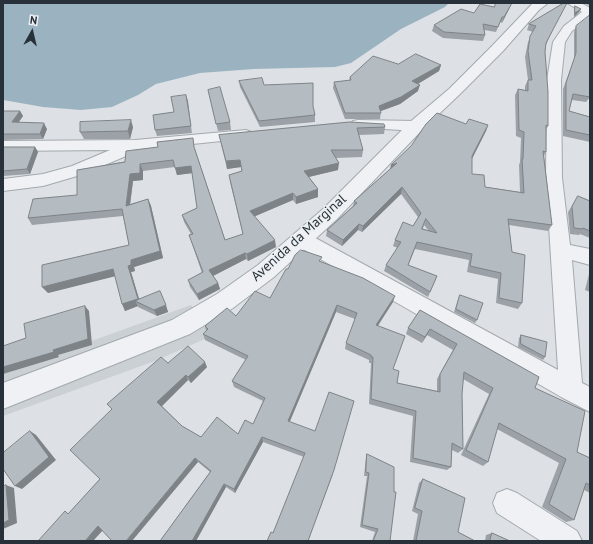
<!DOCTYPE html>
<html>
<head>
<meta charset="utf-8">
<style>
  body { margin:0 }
  #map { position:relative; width:593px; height:544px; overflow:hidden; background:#dde1e5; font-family:"PT Sans",sans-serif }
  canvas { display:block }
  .frame { position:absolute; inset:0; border:4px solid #283139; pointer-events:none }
  .north { position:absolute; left:12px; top:12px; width:40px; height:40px; -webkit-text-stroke:3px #ecf0f3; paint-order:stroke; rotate:8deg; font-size:11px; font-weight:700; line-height:16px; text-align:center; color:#283139 }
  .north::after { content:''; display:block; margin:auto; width:14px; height:18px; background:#283139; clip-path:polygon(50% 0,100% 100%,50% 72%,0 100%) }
</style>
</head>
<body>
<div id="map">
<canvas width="593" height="544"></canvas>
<div class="frame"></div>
<div class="north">N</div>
</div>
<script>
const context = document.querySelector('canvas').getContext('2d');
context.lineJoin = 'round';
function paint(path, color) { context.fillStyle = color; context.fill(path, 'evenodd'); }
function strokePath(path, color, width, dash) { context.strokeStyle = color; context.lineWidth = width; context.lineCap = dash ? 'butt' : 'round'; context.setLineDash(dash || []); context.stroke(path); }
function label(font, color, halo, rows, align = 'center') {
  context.font = font + ' "PT Sans",sans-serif'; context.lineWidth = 3; context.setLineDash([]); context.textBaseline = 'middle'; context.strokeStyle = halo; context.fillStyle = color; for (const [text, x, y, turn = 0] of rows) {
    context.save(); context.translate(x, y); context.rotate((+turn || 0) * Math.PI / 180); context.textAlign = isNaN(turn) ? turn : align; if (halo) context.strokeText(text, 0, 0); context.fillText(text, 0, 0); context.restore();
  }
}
const built = new Path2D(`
  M191 305 214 335 155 361 3 416V373Z`);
const water = new Path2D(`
  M3 3H449L445 7 401 29 351 63 335 67 254 69 200 73 156 84 138 95 112 107 81 110 43 107 3 100Z`);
const minor = new Path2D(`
  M567 3H581L590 8V17L572 31 565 42 561 80 562 178 570 245 590 249V265L572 260 582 383 590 387V412L563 398 294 244 292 239 294 234 301 232 308 234 558 370 546 178 547 80 553 42 564 26 582 12Z
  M358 120 416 121 421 123 424 126 421 129 416 131 353 127 351 124 353 121Z
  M246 130 251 132 254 135 251 138 134 150 133 153 84 174 43 186 3 191V179L43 174 72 166 110 150 3 151V141L135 140Z
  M507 489 517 493 577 531 582 541H541L497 513 493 503 497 493Z`);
const tertiary = new Path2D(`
  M533 3H548L539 10 503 51 459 95 422 130 337 219 274 277 233 308 190 334 3 409V383L172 320 217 294 258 265 323 209 410 122 449 89 493 45Z`);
const wall = new Path2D(`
  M564 3 546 45 545 52 548 126 546 130V152L544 156 552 225 548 231 509 225 512 252 522 303 518 309 496 303 498 279 467 272 469 260 415 249 408 266 437 276 428 297 384 271 386 265 398 248 393 246 395 240 413 226 418 217 401 194 362 232 358 230 342 246 326 236 327 230 353 206 354 201 390 169 391 165 466 124 488 125 486 131 472 158V174L485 187 520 192 519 165 520 162 521 138 516 136 515 95 518 89 525 90V86L528 80 525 57 528 42 533 32 527 30 529 24ZM424 225 428 230 423 229Z
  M584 3H590V6Z
  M511 5 502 23 500 22 496 32 484 30 485 35 483 41 443 38 432 31 434 25 494 7Z
  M575 6 581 9 579 12 574 17V9Z
  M576 26 590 97 586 102 572 100 569 111 590 117V142L563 136V89L574 59V32Z
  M398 64 441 65 439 71 418 84V91L400 104 381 111 380 119H345L333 88 334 82 349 81 350 77Z
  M239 81 264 85 313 106 315 115V122L260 127 240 87Z
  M208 90 230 122 231 130 218 131Z
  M186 95 192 133 157 136 155 130 174 112Z
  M3 111H20L23 116 19 122 47 129 43 139 3 140Z
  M350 122 385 127 384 134 359 135 363 150 362 157 336 158 338 170 309 177 318 189V197L296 204 293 200 255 216 276 247 248 261 246 259 213 276 218 283 220 289 199 300 190 287 188 280 202 273 189 235 191 234 184 222 182 215 197 208 192 173 177 175 175 167 143 171V180L133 181 130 204 148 199 151 206 163 258 134 267 135 271 131 272 139 300 160 291 168 312 157 316 138 307V306L125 311 115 276 48 293 129 245 123 216 32 225 28 218 77 195V170L195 149 225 240 243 235 230 182 229 175 242 171 241 167 227 169 219 135Z
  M133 127 130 139H84L80 132Z
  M3 147H35L38 152 30 174 3 176Z
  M578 196 590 201V238L580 234 579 235 570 234 568 212Z
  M321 262 393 302 378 326 393 369 397 383 437 391V379L453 350 427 335 422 343 406 334 408 328 420 310 535 388 577 452 590 458V493L584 490 574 520 566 522 542 507 559 463 497 429 488 462 483 466 461 455 489 394 463 379 462 394 463 449 458 453 452 450 451 467 447 470 410 462 413 416 369 404 371 363H369V360L345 349 346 343 355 319 336 312 289 422 333 474 308 541H267L273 533 304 457 263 442 235 493 226 487 196 541H160L210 472 198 462 102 530 93 541 69 513 100 479 168 363 207 367 191 383 188 380 162 406 182 426 201 437 238 434 253 424 263 401 234 387 232 381 246 360 205 340 203 334 206 331 205 326 236 316 270 298 288 269Z
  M590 272V292L585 290 589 274Z
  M460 295 477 320 475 323 454 312Z
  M521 335 545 357 543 360 518 347 519 338Z
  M367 454 390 541H372L375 532 360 527 367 476H364L366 458Z
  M423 479 458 532 475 541H413L418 514 412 511 419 483Z
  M492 533 510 541H485L486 535Z`);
const shadedWall = new Path2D(`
  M512 3 502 23 504 17Z
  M581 9 579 12 574 17 575 13Z
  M441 65 439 71 411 88 412 81Z
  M420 85 418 91 400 104 378 112 379 106Z
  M186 95 188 101 192 133 191 126Z
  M20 111 23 116 15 127 12 122Z
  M131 120 133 127 130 139 128 131Z
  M44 123 47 129 43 139 40 134Z
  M488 125 486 131 470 163 472 156Z
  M35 147 38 152 30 174 27 169Z
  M240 160 241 167 227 169 226 161Z
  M339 163 338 170 304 178V171Z
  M397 163 390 172 391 165Z
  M140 164 143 171V180L133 181 129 213 126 206 130 174Z
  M191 166 193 173 177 175 175 168Z
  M402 187 401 194 362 232 363 226Z
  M318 189V197L296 204V197Z
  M293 193V200L251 218 250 211Z
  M148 199 151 206 163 258 134 267 135 271 131 272 141 305 140 304 135 301 138 306 125 311 122 304 128 266 131 260Z
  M359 224 358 230 342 246 343 240Z
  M275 240 276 247 248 261 247 254Z
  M245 253 246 259 211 277 209 270Z
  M113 269 116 276 48 293 42 287Z
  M218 283 220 289 199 300 197 294Z
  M395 296 393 302 374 331 376 325Z
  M166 305 168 312 157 316 154 310Z
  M337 305 336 312 288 426V421Z
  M85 306 89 311 92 345 58 355 59 357 3 374V367L53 350Z
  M430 329 427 335 422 343 425 337Z
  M205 362 207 367 191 383 188 377Z
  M186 375 188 380 161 407 157 402Z
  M30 431 36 435 56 460 22 489 15 486Z
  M262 437 263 442 235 493 234 489Z
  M195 458 198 462 132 541H126Z
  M224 484 226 487 196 541H192Z
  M6 485 14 488 17 523 3 529Z
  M98 526 104 529 93 541H85Z`);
const building = new Path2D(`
  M496 3H512L504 17H502L498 27 483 24 485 35 444 32 434 25 461 9 474 13 480 4 494 7Z
  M564 3H567L546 43 545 52 548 92V126L546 125V152L543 151 552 225 508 219 512 252 525 255 522 303 499 298 501 273 470 266 472 254 417 242 408 265 437 276 430 292 386 265 401 242 395 240 403 222 413 226 421 213 402 187 363 226 359 224 343 240 327 230 357 203 354 201 397 163 391 165 411 146 426 124 437 113 466 124 469 119 488 125 472 156V174L484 175 485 187 524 193 522 159H523L524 132 519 130 518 89 528 91V80H532L528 51 530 36 536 26 529 24ZM426 219 437 233 422 229Z
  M575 6 581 9 575 13Z
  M590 15V97L573 94 569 111 590 117V135L566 130V83L576 53V26Z
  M416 54 441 65 412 81 420 85 401 97 379 106 381 113H345L334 82 351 80 350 77 373 56 398 64Z
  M262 78 264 85 313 83V106L315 115 259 121 239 81Z
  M220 87 230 122 216 124 208 90Z
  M186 95 191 126 155 130 153 115 174 112 171 97Z
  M3 111H20L12 122 44 123 40 134H3Z
  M131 120 128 131 80 132V122Z
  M350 122 384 124 385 127 357 128 363 150H331L339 163 304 171 318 189 296 197 293 193 250 211 275 240 247 254 245 253 209 270 218 283 197 294 188 280 203 272 189 235 193 234 182 215 197 208 191 166 175 168 173 160 140 164V173L130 174 126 206 148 199 160 251 131 260V265L128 266 138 299 122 304 113 269 42 287V265L129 245 122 209 28 218 33 199 77 195V170L125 162 126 151 158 147 157 142 193 138 194 147 225 240 243 234 229 175 242 171 240 160 226 161 219 135Z
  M3 147H35L27 169 3 171Z
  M578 196 590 201V231L583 228V229L574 228 572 207Z
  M301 250 322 257 319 261 363 278 395 296 376 325 405 336 393 369 399 371 397 383 440 392V374L457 344 430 329 425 337 408 328 420 310 539 377 535 388 585 411 577 452 590 458V485L586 483 574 520 549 504 566 459 499 423 488 462 466 450 493 388 464 372 462 394 463 449 452 443 451 467 413 458 416 411 371 399 373 357H371V355L346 343 357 313 337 305 288 421 315 431 329 392 354 401 334 470 308 541H267L271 532 273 533 305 453 262 437 234 489 224 484 192 541H160L211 471 195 458 126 541H112L98 526 85 541H38L65 511 68 514 100 479 70 450 112 409 107 404 161 357 168 363 188 346 205 362 188 377 186 375 157 402 182 426 201 437 217 417 238 434 245 420 253 424 265 398 232 381 248 356 203 334 208 329 205 326 227 308 236 316 255 291 270 298 286 269H288L295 255Z
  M160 291 166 305 154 310 135 301Z
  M460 295 483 303 477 320 456 309Z
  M85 306 88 339 53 350 54 352 3 367V346L26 338 24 324Z
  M521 335 547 342 545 357 521 344Z
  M30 431 49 457 15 486 3 469V453Z
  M367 454 394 467V492H396L390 541H373L378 529 362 525 369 473 366 472Z
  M423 479 465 498 458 532 475 541H416L422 511 415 508Z
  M6 485 9 520 3 523V487Z
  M492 533 510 541H490Z`);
const streetNames = [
  ["Avenida da Marginal",299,238,-42]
];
paint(built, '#cbd0d5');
paint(water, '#9bb3c1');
strokePath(minor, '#a3a9ae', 2);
strokePath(tertiary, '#a3a9ae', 2);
paint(minor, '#eff1f4');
paint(tertiary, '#eff1f4');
paint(wall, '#9ba1a6');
paint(shadedWall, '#7e8387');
paint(building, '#b4bbc1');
strokePath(building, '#7e8387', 1);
label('14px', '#283139', '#ecf0f3', streetNames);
</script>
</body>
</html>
